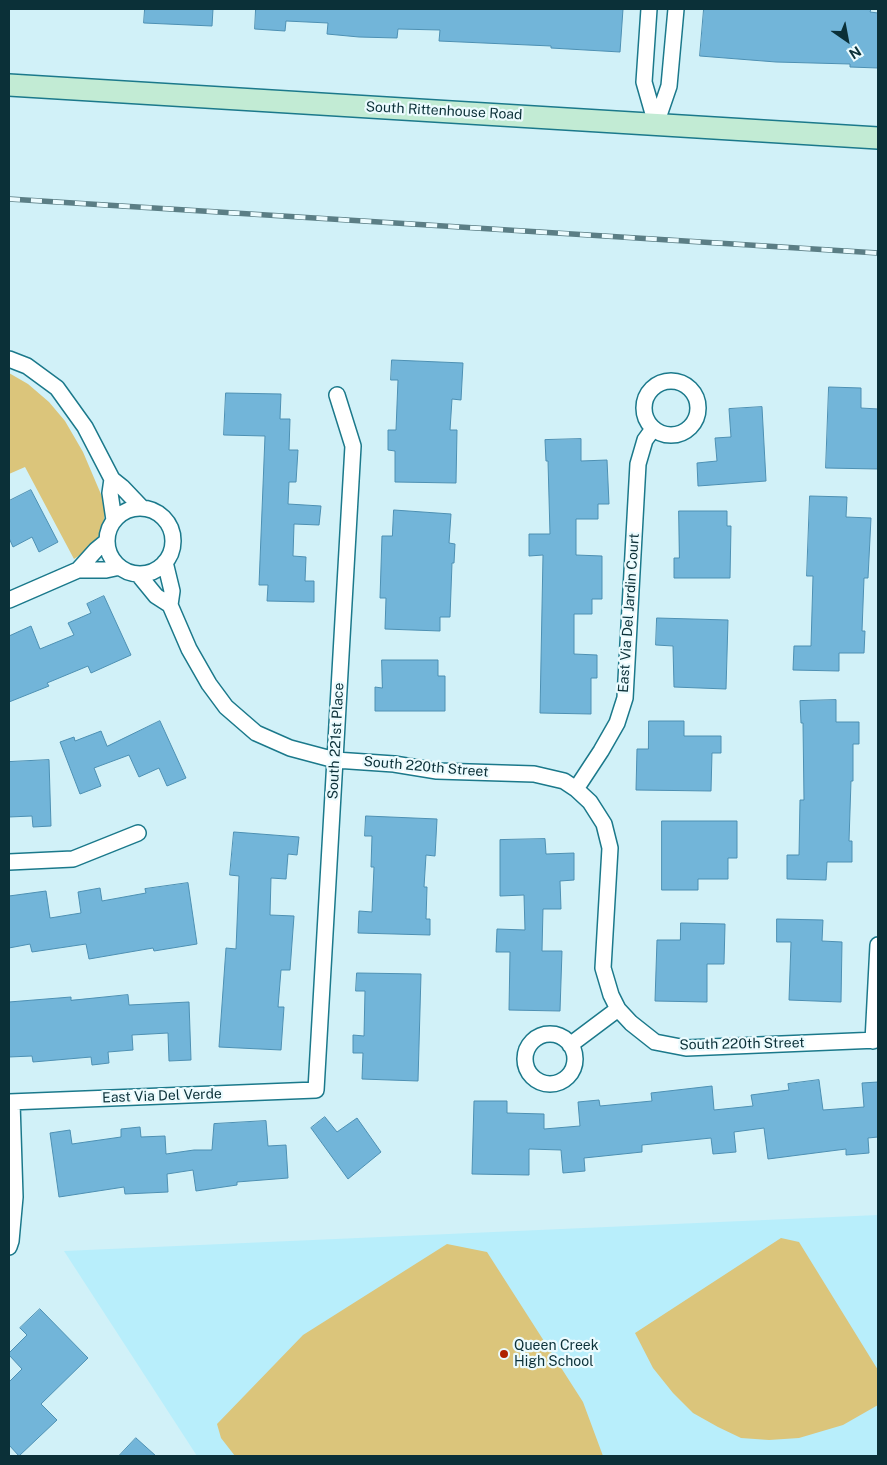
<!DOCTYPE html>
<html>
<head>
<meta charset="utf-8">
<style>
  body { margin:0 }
  #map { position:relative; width:887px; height:1465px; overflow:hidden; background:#d1f1f8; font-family:"Public Sans",sans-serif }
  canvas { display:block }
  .frame { position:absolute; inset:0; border:10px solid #0b3038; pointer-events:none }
  .north { position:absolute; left:822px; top:15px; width:50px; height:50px; -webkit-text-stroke:4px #ebfbfe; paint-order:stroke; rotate:147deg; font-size:14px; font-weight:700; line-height:20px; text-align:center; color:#0b3038 }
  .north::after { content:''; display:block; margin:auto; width:18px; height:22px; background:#0b3038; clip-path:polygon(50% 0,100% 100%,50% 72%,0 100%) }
</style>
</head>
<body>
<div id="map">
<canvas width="887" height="1465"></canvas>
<div class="frame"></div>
<div class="north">N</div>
</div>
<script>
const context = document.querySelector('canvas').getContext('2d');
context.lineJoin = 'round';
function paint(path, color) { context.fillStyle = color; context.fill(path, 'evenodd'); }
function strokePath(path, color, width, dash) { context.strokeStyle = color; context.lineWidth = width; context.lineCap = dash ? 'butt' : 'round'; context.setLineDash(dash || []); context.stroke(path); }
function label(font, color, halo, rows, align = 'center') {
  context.font = font + ' "Public Sans",sans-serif'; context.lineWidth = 4.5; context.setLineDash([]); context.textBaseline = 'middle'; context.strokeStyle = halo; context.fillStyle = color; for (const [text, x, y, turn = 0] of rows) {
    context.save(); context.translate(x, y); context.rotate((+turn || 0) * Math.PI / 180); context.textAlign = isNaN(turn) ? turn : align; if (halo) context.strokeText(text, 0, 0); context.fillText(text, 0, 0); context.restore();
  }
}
const built = new Path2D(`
  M878 1215V1456H197L64 1251Z`);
const green = new Path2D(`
  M9 373 28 384 49 402 65 421 83 452 103 499 105 514 101 533 88 550 74 559 25 467 9 474Z
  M781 1238 799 1242 878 1370V1405L843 1425 799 1438 769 1440 741 1438 718 1427 693 1413 673 1393 653 1368 635 1333Z
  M447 1244 487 1252 583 1402 603 1456H235L221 1438 217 1424 303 1335Z`);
const building = new Path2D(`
  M145 9H213L212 26 144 23Z
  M256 9H623L620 52 551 48V46L439 41 440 30 398 29 397 38 359 37 327 34 328 23 286 21 285 31 255 29Z
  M704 9H871L870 12 878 13V68L850 67V64L776 62 700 56Z
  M392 360 463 363 461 400 452 399 450 430H457L456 483 395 482V451L388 450V430H396L398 380H391Z
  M829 387 861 388V408L878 409V469L826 468Z
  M226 393 281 394 280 419H290L289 450H298L296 482H289L288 504 321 506 319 525 294 524 293 556 306 557 305 581H314V602L267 601 268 585H259L265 436 224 435Z
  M762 407 766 481 698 486 697 463 717 461 715 438 731 437 729 409Z
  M581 439V461L607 460 609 504H598V519H576V555L602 556V599H592V614H574V654L597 655V678H591V714L540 713 543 555 529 556V534H550L548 461H546L545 440Z
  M31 490 58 542 39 552 32 537 13 547 9 538V501Z
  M810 496 847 497 846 517 871 518 868 578H864L862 631H865L864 653H839V671L793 670 794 646H811L813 576H807Z
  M394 510 451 514 449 543 455 544 454 563H452L450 617H440V631L385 629 386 598H380L382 536H392Z
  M679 511H727V526H731L730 578H674V558H679Z
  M104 596 131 655 91 673 88 666 47 683 49 686 9 702V636L31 626 40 649 74 635 68 623 91 613 87 604Z
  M657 618 728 620 726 689 674 687 673 646 656 645Z
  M382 660H438V676H445V711H375V687L382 688Z
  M836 700V722H859V744H853V781H851L849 841H852V862H827L826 880 787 879V855H799L800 800H804L803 723H801L800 701Z
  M160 721 186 778 167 786 159 768 139 777 129 755 94 768 101 786 80 794 60 742 74 737 75 741 101 731 107 746Z
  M649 721H684V736H721V753H712L711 791 636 790 637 749H648Z
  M49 760 51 826 33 827 32 816 9 817V762Z
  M366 816 437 819 435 856 426 855 424 887H427L426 919H430V935L358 933 359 911 372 912 374 867H371L372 836H365Z
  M662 821H737V858H728V879H698V890H662Z
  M234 832 299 837 297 855 288 854 286 879 271 878 270 915 294 916 290 970H281L278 1007H284L281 1050 219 1047 226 948 236 949 239 876 230 875Z
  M545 839 546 854 574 853V880L560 881 561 909H543L542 951H562L560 1011 509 1010 510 952H496L497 929 525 930 524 895 500 896V840Z
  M188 883 197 944 154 951 153 948 89 959 86 944 32 952 30 944 9 948V896L46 891 50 918 81 913 78 892 100 888 102 901 146 893 145 889Z
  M777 919 823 920 822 941 842 942 841 1002 789 1000 791 942H777Z
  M681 923 725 924 724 964H707V1002L655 1001 657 940H680Z
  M357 973 421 974 418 1081 362 1079 363 1053H353V1035L364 1036 365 991H356Z
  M128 995 129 1005 189 1002 191 1060 169 1061 168 1033 132 1035 133 1050 108 1052 109 1063 92 1065 91 1057 33 1062 32 1056 9 1057V1002L71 997V1000Z
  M819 1080 823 1110 864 1107 862 1083 878 1082V1137L868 1138 869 1153 846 1155V1149L768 1159 764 1128 734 1132 736 1152 713 1154 711 1138 642 1145V1152L584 1158 585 1171 563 1173 561 1150 529 1149V1175L472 1174 474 1101H507V1113L544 1114V1129L580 1126 578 1102 599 1100 600 1106 652 1101 651 1093 712 1086 714 1110 753 1106 751 1095 789 1090 788 1084Z
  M325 1117 337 1132 357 1118 381 1152 348 1179 311 1128Z
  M266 1121 268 1146 286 1145 288 1178 237 1182V1185L196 1191 193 1170 167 1174 168 1192 125 1194 124 1187 59 1197 50 1133 70 1130 72 1144 121 1137V1129L140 1127 141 1137 165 1136 166 1154 194 1150H212L214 1124Z
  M40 1309 88 1358 41 1404 57 1420 19 1456 9 1445V1382L22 1369 9 1355V1353L27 1335 20 1328Z
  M136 1438 156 1456H119Z`);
const street = new Path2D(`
  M649 9 644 82 656 124
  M656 124 669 86 676 9
  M9 359 27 366 57 388 85 427 112 479 122 487 142 508
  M644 408a27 27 0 1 1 54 0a27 27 0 1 1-54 0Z
  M112 479 110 493 114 520
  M107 541a33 33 0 1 1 66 0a33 33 0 1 1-66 0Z
  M165 562 172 591 170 605 189 649 209 684 226 707 256 733 290 748 335 760 394 764 437 771 534 774 564 781 576 789 590 802 604 824 610 848 603 968 611 995 618 1009 631 1023 655 1042 686 1048 878 1040
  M78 570 96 550 107 541
  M138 574 156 596 170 605
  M9 600 78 570H106L120 567
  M576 789 601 751 617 723 625 698 638 464 645 440 653 429
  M9 862 73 859 138 833
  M525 1059a25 25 0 1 1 50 0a25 25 0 1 1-50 0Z
  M873 1041 878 945
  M570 1045 618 1009
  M9 1102 316 1090 353 446 337 395
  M9 1247 11 1241 15 1197 12 1102`);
const secondary = new Path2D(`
  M9 85 878 138`);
const rail = new Path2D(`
  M9 199 878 253`);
const markers = [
  [504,1354,5,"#af2200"]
];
const streetNames = [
  ["South Rittenhouse Road",444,111,3],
  ["East Via Del Jardin Court",629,613,-86],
  ["South 221st Place",336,741,-87],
  ["South 220th Street",426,767,5],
  ["South 220th Street",742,1044,-1],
  ["East Via Del Verde",162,1096,-2]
];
const poiNames = [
  ["Queen Creek",514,1346],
  ["High School",514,1362]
];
paint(built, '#b8eefb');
paint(green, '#dbc57b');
paint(building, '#72b5d9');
strokePath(building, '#4d90b3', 1);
strokePath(street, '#1b798b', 18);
strokePath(secondary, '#1b798b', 24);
strokePath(street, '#fff', 15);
strokePath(secondary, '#c2ebd4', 21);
strokePath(rail, '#5b7e85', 5.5);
strokePath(rail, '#ebfbfe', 4, [11]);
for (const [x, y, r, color] of markers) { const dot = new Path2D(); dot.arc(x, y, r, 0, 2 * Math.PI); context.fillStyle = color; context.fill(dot); strokePath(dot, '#ebfbfe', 2); }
label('14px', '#0b3038', '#ebfbfe', streetNames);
label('14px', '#0b3038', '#ebfbfe', poiNames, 'left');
</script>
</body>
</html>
